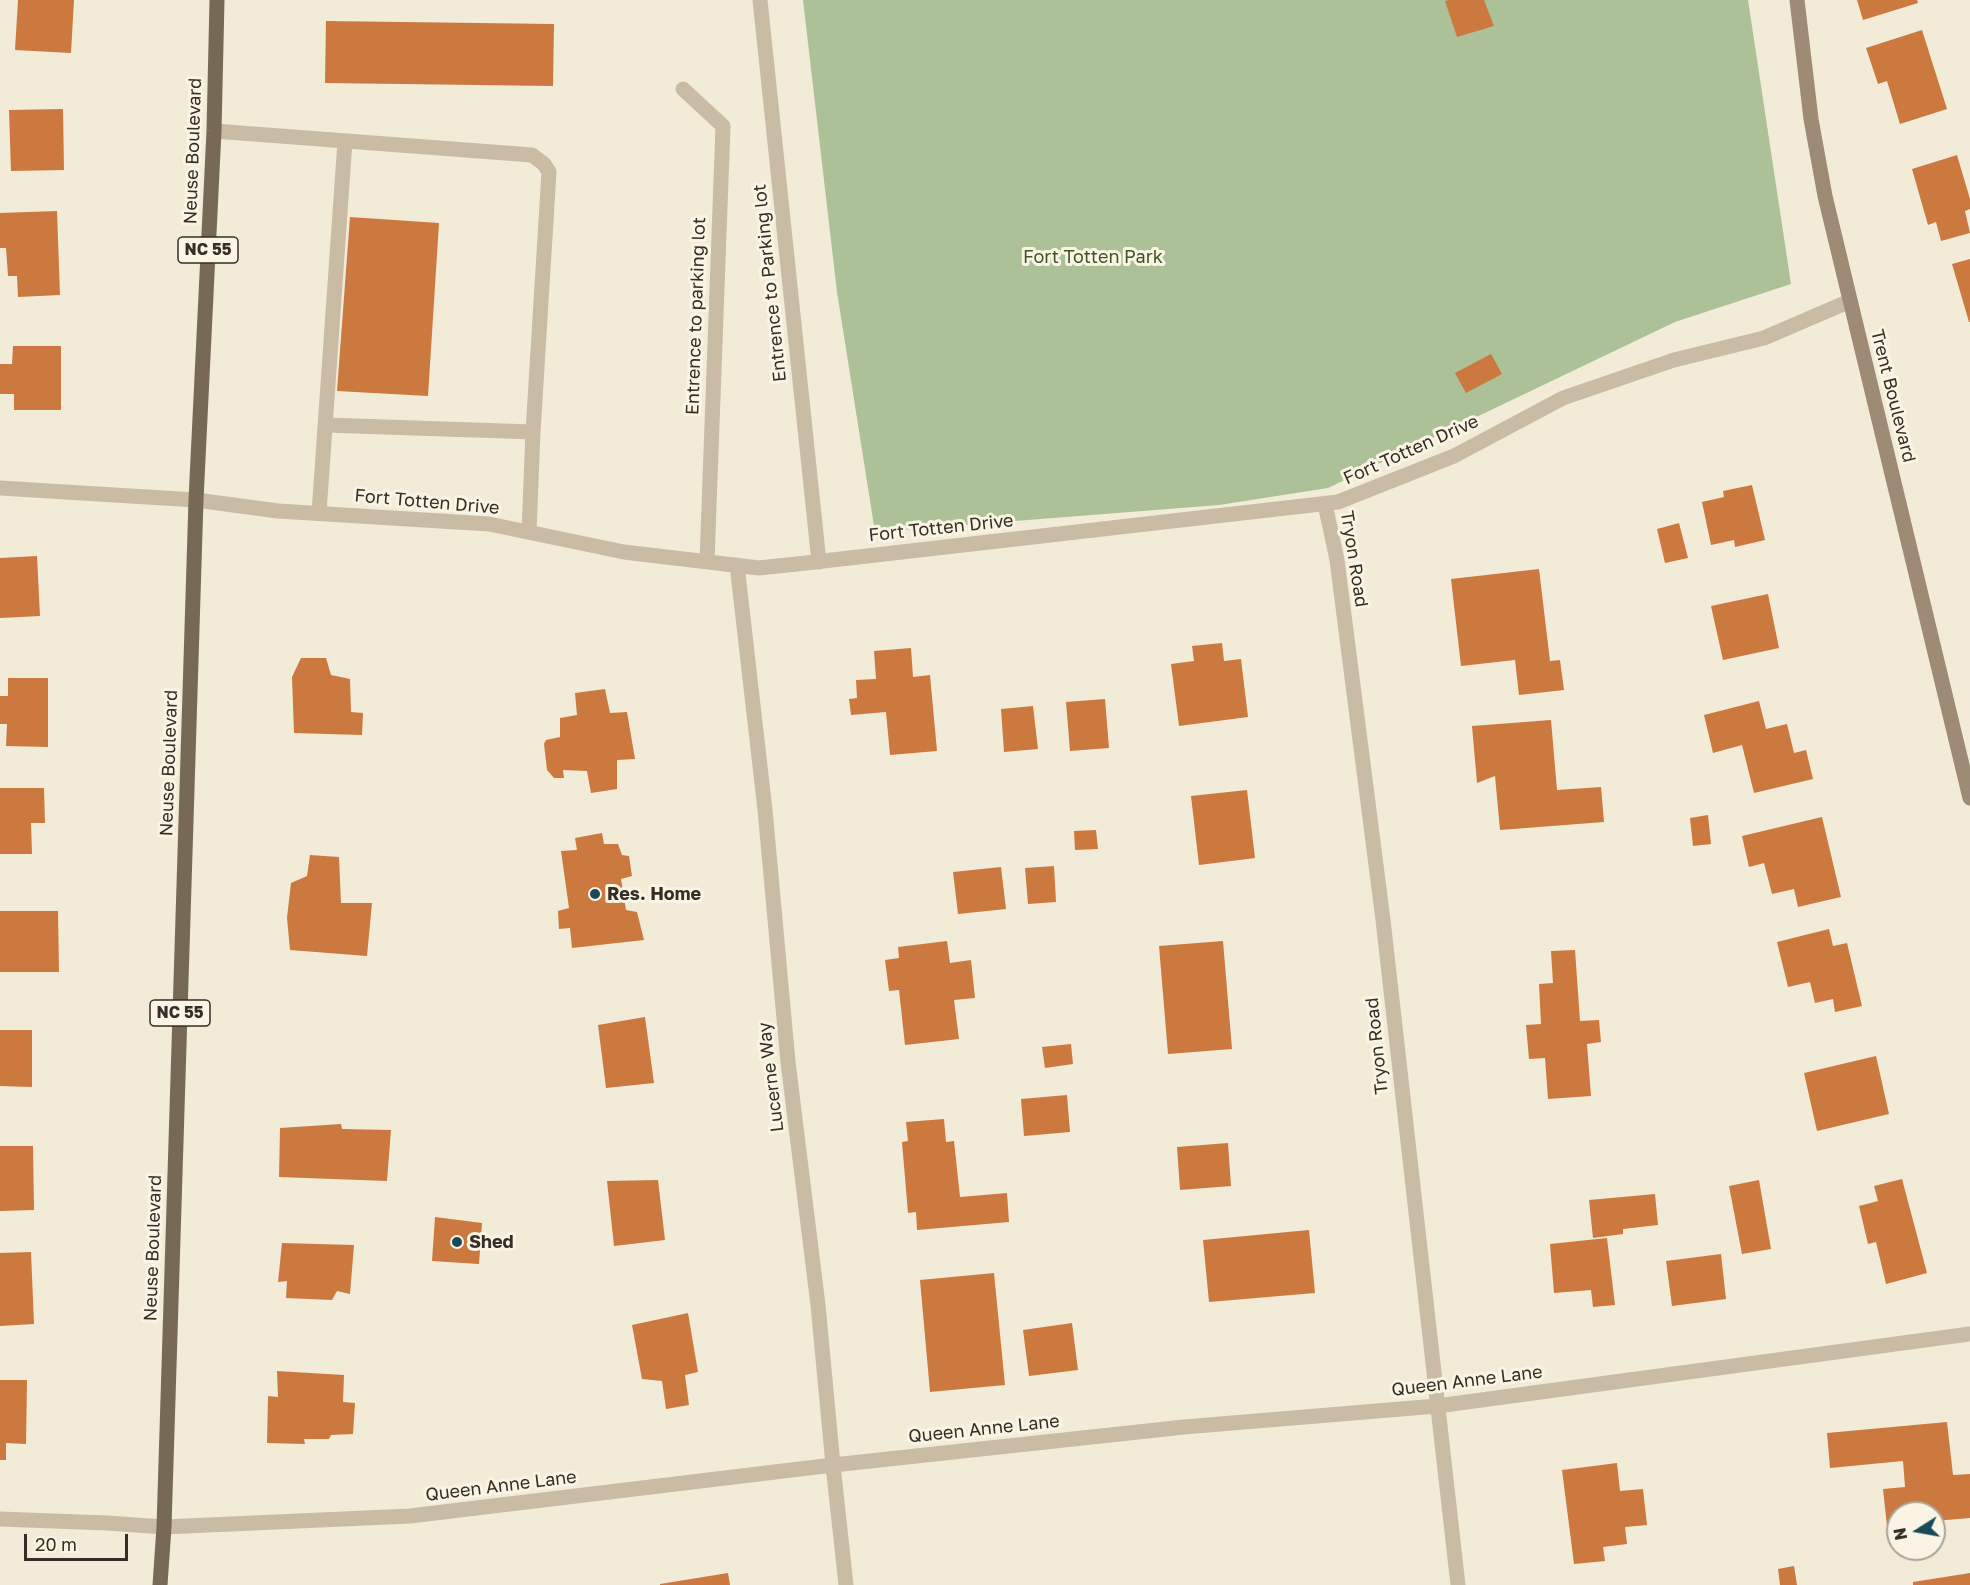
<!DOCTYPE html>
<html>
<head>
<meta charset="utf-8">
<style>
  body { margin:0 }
  #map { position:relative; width:1970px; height:1585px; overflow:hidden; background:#f2ebd8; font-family:"Golos Text",sans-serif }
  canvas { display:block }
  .north { position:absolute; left:1886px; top:1501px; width:60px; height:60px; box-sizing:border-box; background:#faf4e5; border:2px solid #aba599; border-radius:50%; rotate:259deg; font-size:16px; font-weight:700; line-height:24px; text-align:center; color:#352e26 }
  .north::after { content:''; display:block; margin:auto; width:21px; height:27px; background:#1a4958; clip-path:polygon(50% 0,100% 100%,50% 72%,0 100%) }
  .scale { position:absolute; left:24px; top:1534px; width:104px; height:27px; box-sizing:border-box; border:3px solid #352e26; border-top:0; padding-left:8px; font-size:18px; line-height:21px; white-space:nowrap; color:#352e26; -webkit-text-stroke:4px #faf4e5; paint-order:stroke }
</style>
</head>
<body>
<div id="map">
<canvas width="1970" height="1585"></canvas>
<div class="north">N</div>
<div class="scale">20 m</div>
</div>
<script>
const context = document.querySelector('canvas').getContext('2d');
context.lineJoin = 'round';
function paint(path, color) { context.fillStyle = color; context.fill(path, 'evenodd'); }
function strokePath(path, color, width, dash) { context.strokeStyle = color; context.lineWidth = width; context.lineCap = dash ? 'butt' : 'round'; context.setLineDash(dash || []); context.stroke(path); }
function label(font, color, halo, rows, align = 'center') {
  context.font = font + ' "Golos Text",sans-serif'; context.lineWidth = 6; context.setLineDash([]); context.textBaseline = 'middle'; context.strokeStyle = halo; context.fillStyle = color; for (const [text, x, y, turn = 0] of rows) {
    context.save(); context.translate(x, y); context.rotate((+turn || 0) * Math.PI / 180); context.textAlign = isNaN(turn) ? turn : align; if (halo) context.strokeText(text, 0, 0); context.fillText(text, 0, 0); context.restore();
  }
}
const green = new Path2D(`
  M803 0H1748L1791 284 1675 322 1328 488 1219 505 875 532 837 292Z`);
const building = new Path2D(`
  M18 0H74L71 53 15 50Z
  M1449 0H1484L1494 26 1457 37 1445 1Z
  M1857 0H1917L1918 3 1863 20Z
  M326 21 554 24 553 86 325 83Z
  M1922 30 1947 109 1900 124 1887 81 1878 84 1866 48Z
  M63 109 64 170 11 171 9 110Z
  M1957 155 1970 199V209L1965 211 1970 233 1941 241 1936 222 1928 225 1912 169Z
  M57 211 60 295 18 297 17 276H8L6 248H0V213Z
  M350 217 439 223 428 396 337 391Z
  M1970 259V322H1969L1952 264Z
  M13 346H61V410H14V394H0V364H12Z
  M1491 354 1502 374 1466 393 1455 373Z
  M1752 485 1765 540 1735 547 1734 540 1711 545 1702 502 1724 497 1723 491Z
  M1679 523 1688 558 1665 563 1657 529Z
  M37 556 40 616 0 618V558Z
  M1539 569 1550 661 1560 660 1564 690 1519 695 1515 660 1461 666 1451 579Z
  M1768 594 1779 648 1723 660 1711 606Z
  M1222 643 1224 661 1241 659 1248 717 1179 726 1171 664 1194 661 1192 646Z
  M911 648 913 677 930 675 937 751 890 755 886 712 851 715 849 699 857 698 856 680 876 679 874 651Z
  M301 658H326L331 675 350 679 351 712 363 713 362 735 294 733 292 677Z
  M8 678H48V747L6 746 7 724H0V696H8Z
  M605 689 610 713 627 712 635 759 617 760V789L591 793 587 771 563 770 564 778H554L547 770 544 744 546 740 560 737V718L577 715 575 693Z
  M1105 699 1109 748 1070 751 1066 702Z
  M1759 701 1766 729 1787 724 1794 753 1806 750 1813 779 1754 793 1742 745 1713 753 1704 715Z
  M1033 706 1038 749 1004 752 1001 709Z
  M1551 720 1557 790 1601 787 1604 822 1500 830 1495 776 1477 783 1472 726Z
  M0 788H44L45 823H31L32 854H0Z
  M1247 790 1255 858 1199 865 1191 796Z
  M1708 815 1711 844 1693 846 1690 818Z
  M1822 817 1841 897 1798 907 1794 889 1772 894 1764 863 1749 867 1742 836Z
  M1096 830 1098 849 1075 850 1074 831Z
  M602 833 604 844H618L622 855 629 856 632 876 621 879 626 910 637 912 644 940 572 948 570 928 559 929 558 911 569 908 561 851 577 850 575 838Z
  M310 855 339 857 341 903H372L367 956 290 950 287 918 291 883 307 876Z
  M1054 866 1056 902 1028 904 1025 868Z
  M1001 867 1006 909 958 914 953 872Z
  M0 911H58L59 972H0Z
  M1829 929 1833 946 1847 943 1862 1006 1835 1012 1833 999 1815 1003 1810 982 1788 987 1777 942Z
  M947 941 950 963 971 960 975 998 954 1000 959 1039 905 1045 899 990 889 991 885 960 899 958 898 947Z
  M1223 941 1232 1049 1168 1054 1159 946Z
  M1575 950 1580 1021 1599 1020 1601 1042 1587 1044 1591 1096 1548 1099 1545 1058 1529 1059 1526 1025 1541 1024 1539 984 1553 983 1551 951Z
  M645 1017 654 1083 606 1088 598 1025Z
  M0 1030H32V1087L0 1086Z
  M1071 1044 1073 1064 1045 1068 1042 1047Z
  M1876 1056 1889 1114 1817 1131 1804 1073Z
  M1067 1095 1070 1132 1024 1136 1021 1099Z
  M944 1119 946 1142 954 1141 960 1197 1007 1193 1009 1222 917 1230 916 1212 908 1213 902 1142 908 1141 906 1122Z
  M341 1124 342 1129 391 1130 387 1181 279 1177 280 1128Z
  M1228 1143 1231 1186 1180 1190 1177 1147Z
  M0 1146H33L34 1210 0 1211Z
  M1902 1179 1927 1273 1886 1284 1876 1242 1868 1244 1859 1206 1878 1201 1874 1186Z
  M658 1180 665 1240 614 1246 607 1181Z
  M1759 1180 1771 1249 1742 1254 1729 1186Z
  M1655 1194 1658 1225 1623 1229V1234L1593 1238 1589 1200Z
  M435 1217 482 1223 479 1264 432 1261Z
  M1309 1230 1315 1293 1209 1302 1203 1240Z
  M1607 1238 1615 1305 1593 1307 1591 1290 1554 1293 1550 1244Z
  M282 1243 354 1245 350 1294 337 1291 332 1300 286 1298 287 1281 278 1282Z
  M31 1252 34 1324 0 1326V1253Z
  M1721 1254 1726 1299 1672 1306 1666 1261Z
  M994 1273 1005 1385 930 1392 920 1280Z
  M688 1313 698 1372 685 1375 689 1405 666 1409 662 1381 642 1379 632 1325Z
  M1072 1323 1078 1370 1029 1376 1023 1330Z
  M277 1371 344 1375 343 1402 355 1403 353 1434 331 1435 329 1439H304L305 1444 267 1443 268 1396 278 1397Z
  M0 1380H27L26 1444 6 1443V1460H0Z
  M1947 1422 1953 1475 1970 1474V1518L1934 1521V1513H1898V1525L1887 1526 1883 1489 1905 1487 1903 1461 1830 1468 1827 1433Z
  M1617 1463 1620 1491 1643 1489 1647 1525 1625 1527 1627 1544 1603 1547 1605 1561 1574 1564 1562 1470Z
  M1794 1566 1797 1585H1780L1778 1569Z
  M728 1573 730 1585H660V1584Z
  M1970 1573V1585H1913V1582Z`);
const lane = new Path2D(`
  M214 131 532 155 544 164 549 172 533 432 529 532
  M326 425 533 432
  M319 513 345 141`);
const street = new Path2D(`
  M760 0 819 562
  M683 89 723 126 707 561
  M0 488 196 500 278 511 489 524 624 552 759 568 806 563 1338 502 1454 456 1563 398 1674 360 1764 338 1850 301
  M1325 504 1337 560 1383 920 1458 1585
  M737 565 765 810 788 1062 818 1305 833 1465 846 1585
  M0 1519 107 1523 164 1527 410 1516 833 1465 1184 1427 1437 1406 1970 1334`);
const secondary = new Path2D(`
  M1797 0 1811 119 1825 196 1970 798`);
const primary = new Path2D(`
  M160 1585 164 1527 196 500 214 131 217 0`);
const markers = [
  [595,894,6,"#1a4958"],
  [457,1242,6,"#1a4958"]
];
const shields = [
  [208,250,60],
  [180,1013,60]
];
const shieldNames = [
  ["NC 55",208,250],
  ["NC 55",180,1013]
];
const streetNames = [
  ["Neuse Boulevard",193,151,-88],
  ["Entrence to Parking lot",770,283,-96],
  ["Entrence to parking lot",696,316,-88],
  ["Trent Boulevard",1893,396,76],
  ["Fort Totten Drive",1411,450,-24],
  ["Fort Totten Drive",427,502,5],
  ["Fort Totten Drive",941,528,-6],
  ["Tryon Road",1354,559,81],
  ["Neuse Boulevard",169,763,-88],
  ["Tryon Road",1377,1046,-96],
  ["Lucerne Way",771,1077,-97],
  ["Neuse Boulevard",153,1248,-88],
  ["Queen Anne Lane",1467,1381,-7],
  ["Queen Anne Lane",984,1429,-6],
  ["Queen Anne Lane",501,1486,-7]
];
const parkNames = [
  ["Fort Totten Park",1093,257]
];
const poiNames = [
  ["Res. Home",607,894],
  ["Shed",469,1242]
];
paint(green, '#acc198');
paint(building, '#cb793e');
strokePath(lane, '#cabca4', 15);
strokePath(street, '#cabca4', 15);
strokePath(secondary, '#9e8b75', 15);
strokePath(primary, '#786856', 15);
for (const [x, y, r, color] of markers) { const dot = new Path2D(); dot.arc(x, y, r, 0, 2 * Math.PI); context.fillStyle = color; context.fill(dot); strokePath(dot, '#faf4e5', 2); }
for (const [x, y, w] of shields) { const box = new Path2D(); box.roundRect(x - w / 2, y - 13, w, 26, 4.5); context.fillStyle = '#faf4e5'; context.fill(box); strokePath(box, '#352e26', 1.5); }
label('bold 16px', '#352e26', null, shieldNames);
label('18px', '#352e26', '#faf4e5', streetNames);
label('18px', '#3d5529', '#faf4e5', parkNames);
label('bold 18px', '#352e26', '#faf4e5', poiNames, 'left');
</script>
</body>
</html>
